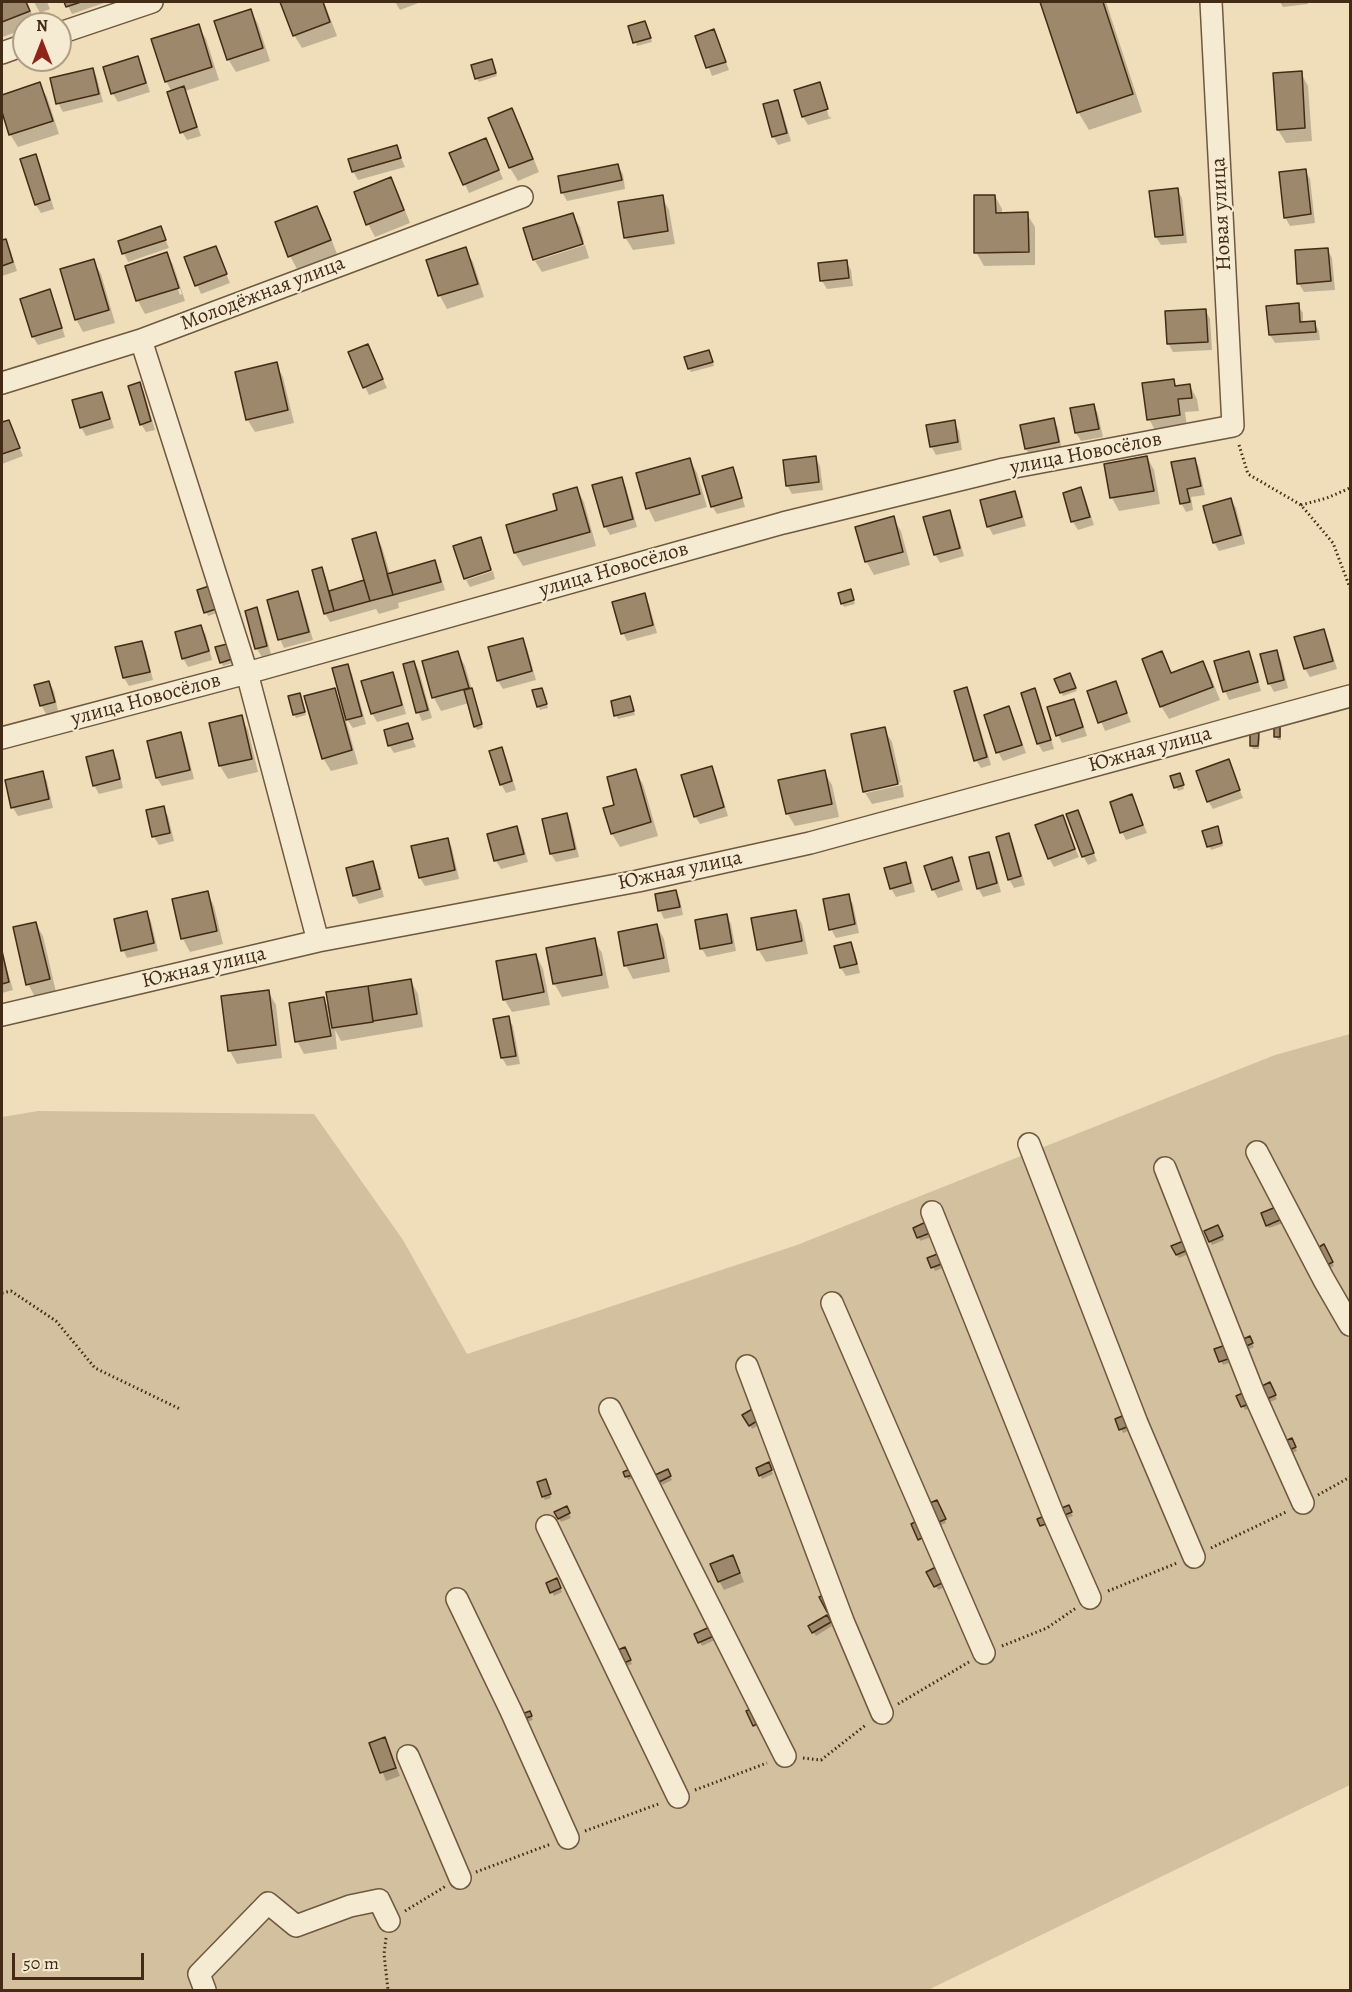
<!DOCTYPE html>
<html>
<head>
<meta charset="utf-8">
<style>
  body { margin:0 }
  #map { position:relative; width:1352px; height:1992px; overflow:hidden; background:#f0deba; font-family:Alegreya,serif }
  canvas { display:block }
  .frame { position:absolute; inset:0; border:3px solid #432b15; pointer-events:none }
  .north { position:absolute; left:12px; top:12px; width:60px; height:60px; box-sizing:border-box; background:#f5ead2; border:2px solid #ae9e86; border-radius:50%; rotate:0deg; font-size:16px; font-weight:700; line-height:24px; text-align:center; color:#432b15 }
  .north::after { content:''; display:block; margin:auto; width:21px; height:27px; background:#8f2418; clip-path:polygon(50% 0,100% 100%,50% 72%,0 100%) }
  .scale { position:absolute; left:12px; top:1953px; width:132px; height:27px; box-sizing:border-box; border:3px solid #432b15; border-top:0; padding-left:8px; font-size:18px; line-height:21px; white-space:nowrap; color:#432b15; -webkit-text-stroke:4px #f5ead2; paint-order:stroke }
</style>
</head>
<body>
<div id="map">
<canvas width="1352" height="1992"></canvas>
<div class="frame"></div>
<div class="north">N</div>
<div class="scale">50 m</div>
</div>
<script>
const context = document.querySelector('canvas').getContext('2d');
context.lineJoin = 'round';
function paint(path, color) { context.fillStyle = color; context.fill(path, 'evenodd'); }
function strokePath(path, color, width, dash) { context.strokeStyle = color; context.lineWidth = width; context.lineCap = dash ? 'butt' : 'round'; context.setLineDash(dash || []); context.stroke(path); }
function label(font, color, halo, rows, align = 'center') {
  context.font = font + ' Alegreya,serif'; context.lineWidth = 4.5; context.setLineDash([]); context.textBaseline = 'middle'; context.strokeStyle = halo; context.fillStyle = color; for (const [text, x, y, turn = 0] of rows) {
    context.save(); context.translate(x, y); context.rotate((+turn || 0) * Math.PI / 180); context.textAlign = isNaN(turn) ? turn : align; if (halo) context.strokeText(text, 0, 0); context.fillText(text, 0, 0); context.restore();
  }
}
const green = new Path2D(`
  M1350 1034V1785L928 1990H2V1117L38 1111 314 1114 403 1240 467 1354 797 1245 1275 1055Z`);
const shadow = new Path2D(`
  M2 2H27L36 24H24V29L3 37 2 34Z
  M34 2H47L50 9 40 13Z
  M66 2H104V3L72 14Z
  M282 2H324L337 36 302 48 294 35Z
  M395 2H421L400 10Z
  M1042 2H1106L1142 112 1089 130 1078 112Z
  M1280 2H1308V4L1283 7Z
  M251 11 258 24 270 61 236 72 228 59Z
  M198 26 206 39 219 80 185 91 201 136 187 140 182 132 172 92 166 81Z
  M647 26 652 42 637 46 630 27Z
  M714 31 729 70 712 76 697 37Z
  M137 57 142 66 150 92 118 102 113 94 105 68Z
  M492 61 497 76 479 82 476 78Z
  M93 69 97 78 103 102 63 112 58 103Z
  M1301 73 1308 86 1312 141 1286 143 1278 130Z
  M39 84 47 97 59 134 18 147 10 134 2 107V96Z
  M819 84 823 91H821L829 117 832 118 808 125 803 117 795 91Z
  M778 102 782 110 791 141 778 145 773 136Z
  M512 110 519 123 539 172 518 181 510 168 490 119Z
  M396 146 405 167 358 180 353 171Z
  M490 148 503 179 469 193 451 154Z
  M35 156 40 164 54 209 41 213 36 205Z
  M618 166 623 174 625 189 567 201 562 192Z
  M1305 170 1310 179 1315 223 1290 226 1285 217Z
  M390 179 398 192 410 223 375 237 368 224Z
  M1177 190 1182 198 1187 243 1161 245 1156 237 1151 192Z
  M995 196 1002 209V214H1027L1035 227V265L984 266 976 252Z
  M662 197 669 210 675 244 633 250 625 237Z
  M317 207 324 220 337 254 297 269 290 256Z
  M572 214 580 227 584 242 535 258V260L525 229Z
  M160 228 169 248 128 262 119 242Z
  M6 241 10 249 17 271 2 276V242Z
  M585 245 589 258 542 272 535 261Z
  M215 248 230 283 201 294 186 258Z
  M465 249 473 262 484 297 447 309 440 296 428 261Z
  M1327 249 1332 258 1335 290 1304 292 1299 284Z
  M167 254 174 267 185 301 145 314 138 301 127 267ZM170 266H173L182 294 180 295Z
  M93 261 101 274 115 323 83 332 76 319Z
  M846 261 851 270 853 286 827 289 822 281 820 264Z
  M49 291 54 300 65 337 38 345 33 337 22 300Z
  M1298 305 1303 313V323H1314L1319 331 1320 340 1275 343 1270 335 1268 307Z
  M1206 311 1210 319 1212 350 1173 352 1168 343Z
  M372 354 387 388 369 395 365 387Z
  M711 355 714 366 691 372 689 368Z
  M276 364 283 377 294 423 255 432 247 419Z
  M1173 380 1178 388 1190 386 1197 399 1199 411 1185 412 1187 428 1156 432 1149 419Z
  M139 384 144 392 155 430 146 432 141 424Z
  M101 393 106 402 114 428 86 436 81 427Z
  M1094 405 1098 414 1103 437 1081 441 1076 433Z
  M1053 419 1058 428 1062 451 1031 457 1026 449Z
  M8 421 23 456 2 464V424Z
  M954 422 959 431 962 450 936 455 931 446Z
  M815 457 820 466 823 490 792 494 787 485Z
  M1147 457 1154 470 1160 504 1119 511 1112 498 1105 465Z
  M1195 459 1199 468 1205 495 1191 497 1193 510 1186 512 1181 503Z
  M690 460 697 473 707 507 655 522 648 508Z
  M732 469 737 477 745 507 717 514 712 506Z
  M621 478 626 487 637 527 610 535 605 526Z
  M577 489 584 502 596 546 523 566 515 553 508 526 559 512Z
  M1081 489 1085 497 1094 525 1078 530 1073 522 1065 494Z
  M1014 492 1019 501 1026 526 993 535 988 526Z
  M1231 500 1236 508 1245 544 1219 551 1214 542Z
  M949 512 954 521 964 556 940 563 935 554Z
  M893 518 901 531 910 565 874 575 866 561Z
  M375 534 382 547 390 574 434 562 439 570 445 590 398 603 399 608 379 614 376 609 330 622 325 613 322 568 326 577 330 592 366 581Z
  M480 539 492 569 465 577Z
  M493 571 495 579 470 587 466 580Z
  M199 591H210L217 613 208 616Z
  M297 593 302 601 313 640 284 648 280 639Z
  M852 594 855 604 844 607 842 603Z
  M644 595 649 604 657 633 627 641 623 633Z
  M256 609 261 617 271 654 262 657 257 649 247 612Z
  M201 626 206 635 212 660 188 667 183 658Z
  M1323 630 1328 639 1337 669 1310 677 1305 669 1296 638Z
  M522 639 527 648 536 680 503 689 498 681Z
  M141 643 146 651 153 680 129 686 124 678 117 649Z
  M228 649 233 663 223 666 221 662Z
  M1162 652 1172 674 1203 662 1210 675 1220 700 1169 719 1161 706Z
  M1276 652 1281 660 1288 688 1274 692 1269 683Z
  M458 653 465 666 483 728 477 730 475 726 469 703 441 711 434 698 424 662Z
  M1248 653 1253 661 1261 691 1229 700 1225 691Z
  M414 662 419 671 432 718 422 721 418 712Z
  M347 666 352 674 366 724 353 728 345 717 358 764 331 771 323 758 334 690 343 706Z
  M392 673 397 682 406 714 377 722 372 713Z
  M1071 678 1077 691 1063 696 1056 680Z
  M49 682 54 691 58 711 46 714 41 705Z
  M1115 683 1131 722 1105 731 1089 692Z
  M542 689 548 708 540 710 538 706Z
  M966 689 971 697 991 765 981 768 976 760Z
  M1034 690 1039 698 1054 749 1043 752 1038 744Z
  M299 695 306 715 296 718 294 714Z
  M1073 701 1078 709 1087 736 1062 743 1058 735Z
  M631 702 635 715 618 719 616 715Z
  M1009 708 1013 716 1026 753 1003 761 998 752Z
  M241 717 248 730 258 772 228 779 220 766 211 724Z
  M407 725 416 747 394 753 389 745Z
  M1279 725 1281 729V740H1278L1276 736Z
  M884 729 892 742 901 782 866 790V793L902 785 904 797 872 804 864 791Z
  M181 734 185 743 194 779 162 786 157 778 148 742Z
  M1258 734 1260 738 1259 749H1253L1251 745Z
  M501 749 506 757 516 790 506 793 501 784Z
  M112 752 117 760 123 788 99 794 94 785Z
  M1228 761 1243 798 1213 809 1208 801Z
  M711 768 716 776 728 816 700 824 695 816Z
  M635 771 643 784 658 836 620 847 612 834 616 806Z
  M824 772 832 785 839 817 795 826 787 813Z
  M42 773 47 781 53 808 18 816 13 808Z
  M1181 779 1184 789 1178 791 1176 787Z
  M1132 796 1147 833 1126 840 1122 832Z
  M163 808 168 816 174 841 159 845 154 837Z
  M1077 811 1097 861 1088 865 1083 856Z
  M566 814 571 823 579 857 556 862 551 854 543 820Z
  M1062 817 1079 857 1054 867 1049 858Z
  M517 828 521 836 528 862 501 869 496 861 489 835Z
  M1219 832 1223 846 1211 850 1209 846Z
  M1008 834 1013 843 1025 885 1014 888 1009 879Z
  M448 839 452 848 459 879 425 886 420 878 413 847Z
  M988 853 993 862 1001 892 983 897 978 888Z
  M951 859 956 867 963 890 938 898 933 889Z
  M372 862 377 871 384 897 359 904 354 895Z
  M905 864 910 872 915 892 896 897 891 888Z
  M675 891 680 900 683 915 664 919 660 910Z
  M207 892 214 906 223 944 190 952 183 939Z
  M848 896 853 904 859 933 836 938 831 929Z
  M795 911 802 924 808 954 766 962 758 949Z
  M146 912 151 921 158 951 127 958 123 950Z
  M726 915 731 924 736 951 707 957 702 949Z
  M35 923 43 936 56 992 35 997 28 984Z
  M657 926 664 939 670 972 633 979 626 966Z
  M594 940 602 953 609 988 562 997 554 983Z
  M850 944 855 952 860 973 846 976 841 968 836 947Z
  M2 952 13 990 2 993Z
  M536 955 543 969 550 1005 512 1012 504 999Z
  M411 981 418 994 423 1027 341 1041 335 1030 337 1049 304 1054 297 1041 324 999 330 1010 328 994Z
  M268 991 276 1005 282 1058 237 1064 230 1051Z
  M508 1018 513 1026 520 1064 507 1066 502 1058 495 1020Z
  M1278 1212 1283 1223 1269 1228 1267 1225Z
  M925 1224 931 1237 920 1241 915 1228Z
  M1220 1230 1224 1240 1212 1245 1210 1241Z
  M1185 1242 1191 1253 1179 1258 1177 1255Z
  M1324 1246 1334 1266 1326 1270Z
  M929 1258H941L945 1267 935 1271Z
  M1249 1337 1254 1347 1244 1352Z
  M1226 1347 1232 1362 1223 1365 1216 1350Z
  M1269 1384 1277 1399 1266 1404Z
  M1238 1397 1255 1406 1245 1410Z
  M753 1410 761 1424 752 1429 744 1415Z
  M1117 1420 1133 1429 1123 1433Z
  M1292 1440 1297 1451 1288 1455Z
  M770 1468 773 1474 762 1479 760 1475Z
  M667 1471 672 1480 662 1485 657 1476Z
  M625 1473 632 1474 634 1478 628 1480Z
  M548 1485 551 1498 545 1500 543 1496Z
  M938 1505 946 1523 937 1527Z
  M1068 1507 1073 1516 1063 1520 1059 1511Z
  M566 1508 571 1518 561 1522 556 1513Z
  M737 1565 744 1582 724 1590 719 1581Z
  M935 1569 945 1587 938 1590 928 1572Z
  M559 1584 562 1592 554 1596 552 1592Z
  M827 1617 832 1626 816 1636 810 1627Z
  M712 1628 717 1639 702 1646 696 1634Z
  M627 1652 632 1664 622 1668Z
  M529 1713 533 1720 524 1723 522 1720Z
  M385 1739 400 1776 386 1781 371 1744Z`);
const building = new Path2D(`
  M2 2H26L30 11 2 22Z
  M64 2H81L66 7Z
  M280 2H323L330 22 293 36Z
  M1040 2H1103L1133 94 1077 113Z
  M251 9 263 48 227 60 214 21Z
  M645 21 651 38 633 43 628 26Z
  M199 24 212 67 165 82 151 39Z
  M714 29 726 62 706 68 695 36Z
  M138 56 146 83 111 94 103 67Z
  M492 59 496 73 475 79 471 65Z
  M93 68 99 94 56 104 50 78Z
  M1302 71 1305 128 1277 130 1273 73Z
  M40 82 53 121 9 135 2 112V95Z
  M820 82 828 109 802 117 794 90Z
  M184 86 197 127 180 133 167 92Z
  M778 100 787 133 772 137 763 104Z
  M512 108 533 159 509 168 488 118Z
  M486 138 499 170 463 185 449 153Z
  M397 145 401 158 352 172 348 159Z
  M36 154 50 200 35 205 20 159Z
  M618 164 622 180 561 193 558 176Z
  M1306 169 1311 214 1284 218 1279 172Z
  M391 177 404 210 366 225 354 192Z
  M1178 188 1183 235 1155 237 1149 191Z
  M663 195 668 231 624 238 618 202Z
  M974 195H995L996 213 1028 212 1029 252 974 253Z
  M317 206 331 240 288 257 275 222Z
  M573 213 583 244 533 260 523 228Z
  M161 226 166 240 122 254 118 241Z
  M6 239 13 262 2 266V240Z
  M216 246 227 274 195 286 184 257Z
  M466 247 478 284 438 296 426 260Z
  M1328 248 1331 281 1297 284 1295 250Z
  M167 252 179 288 136 301 125 266Z
  M94 259 109 310 75 320 60 269Z
  M847 260 849 278 820 281 818 263Z
  M50 289 62 328 32 337 20 299Z
  M1299 303 1300 322 1315 321 1316 332 1269 335 1266 306Z
  M1206 309 1208 342 1167 344 1165 311Z
  M368 344 383 379 363 388 348 352Z
  M709 350 713 362 688 369 684 357Z
  M277 362 288 410 246 420 235 372Z
  M1174 379 1175 386 1190 384 1192 398 1178 399 1180 415 1147 420 1142 383Z
  M140 382 151 421 140 425 128 386Z
  M102 392 110 419 80 428 72 400Z
  M1094 404 1099 429 1075 433 1070 408Z
  M1054 418 1059 442 1025 449 1020 425Z
  M9 420 20 448 2 454V422Z
  M955 420 958 442 930 447 926 425Z
  M816 456 819 482 786 486 783 460Z
  M1147 456 1154 491 1110 498 1104 464Z
  M690 458 700 494 646 509 636 473Z
  M1195 458 1201 486 1187 489 1190 502 1180 504 1171 462Z
  M733 467 742 498 711 507 702 476Z
  M622 477 633 519 604 527 592 485Z
  M577 487 590 532 514 553 506 525 557 510 553 494Z
  M1081 487 1090 517 1071 522 1063 493Z
  M1015 491 1022 517 987 527 980 500Z
  M1231 498 1241 535 1213 543 1203 506Z
  M950 510 960 548 934 555 923 517Z
  M894 516 903 552 865 562 855 527Z
  M376 532 393 595 370 601 352 539Z
  M481 537 491 570 464 579 453 546Z
  M435 560 441 582 393 595 387 574Z
  M322 567 334 611 324 614 312 570Z
  M364 580 370 601 334 611 329 591Z
  M209 586 216 609 204 613 197 590Z
  M851 589 854 600 841 604 838 593Z
  M298 591 309 632 278 640 267 600Z
  M645 593 653 625 621 634 612 602Z
  M257 607 267 646 255 649 245 611Z
  M201 625 209 651 182 659 175 632Z
  M1324 629 1333 661 1304 669 1294 637Z
  M523 638 532 671 497 681 488 647Z
  M142 641 150 672 123 678 115 647Z
  M227 644 232 659 220 663 215 647Z
  M1277 650 1284 680 1268 684 1260 654Z
  M458 651 469 688 432 698 422 661Z
  M1162 651 1171 673 1203 661 1213 687 1160 707 1142 659Z
  M1249 651 1258 682 1223 692 1214 661Z
  M414 661 428 710 416 713 403 664Z
  M348 664 362 716 346 720 332 668Z
  M393 672 402 705 371 714 361 681Z
  M1070 673 1076 688 1060 693 1054 679Z
  M49 681 55 702 40 706 34 685Z
  M1116 681 1127 713 1098 723 1087 691Z
  M967 687 987 757 974 761 954 691Z
  M335 688 352 750 322 759 304 696Z
  M472 688 482 724 474 727 464 690Z
  M542 688 547 704 537 707 532 690Z
  M1035 688 1051 740 1037 744 1021 693Z
  M300 693 305 712 293 715 288 696Z
  M630 696 634 711 614 716 611 701Z
  M1074 699 1083 727 1056 736 1047 707Z
  M1009 706 1022 745 996 753 984 715Z
  M242 715 252 759 219 766 209 723Z
  M408 723 413 739 388 746 384 730Z
  M1274 724H1280V737H1274Z
  M885 727 898 784 863 792 851 734Z
  M181 732 190 770 156 778 147 741Z
  M1250 732 1259 733 1258 746H1250Z
  M502 747 512 781 500 785 489 751Z
  M113 750 120 779 93 786 86 757Z
  M1229 759 1240 790 1207 802 1196 771Z
  M712 766 724 807 694 817 681 775Z
  M636 769 651 822 611 834 603 808 614 805 607 777Z
  M825 770 832 804 786 814 778 780Z
  M43 771 49 799 11 808 5 780Z
  M1180 773 1184 785 1174 788 1170 776Z
  M1132 794 1143 825 1120 833 1110 802Z
  M164 806 170 833 152 837 146 810Z
  M1078 810 1094 853 1082 857 1066 814Z
  M567 813 575 849 550 854 542 819Z
  M1063 815 1075 849 1048 859 1035 825Z
  M517 826 524 854 494 861 487 834Z
  M1218 826 1222 843 1207 847 1202 831Z
  M1009 833 1021 876 1008 880 996 837Z
  M448 838 455 870 419 878 411 846Z
  M989 852 997 883 977 889 969 857Z
  M952 857 959 881 932 890 924 866Z
  M373 861 380 889 353 896 346 868Z
  M906 862 911 883 890 889 884 868Z
  M676 890 680 907 658 911 655 894Z
  M208 891 217 931 181 939 172 899Z
  M849 894 855 924 829 930 823 899Z
  M796 910 802 941 757 950 751 918Z
  M147 911 154 943 121 951 114 919Z
  M727 914 732 943 700 949 695 920Z
  M36 922 50 979 26 985 13 927Z
  M657 924 664 958 624 966 618 932Z
  M595 938 602 975 553 984 546 948Z
  M851 942 857 964 840 968 834 946Z
  M2 951 9 982 2 984Z
  M536 954 544 992 503 1000 496 961Z
  M411 979 417 1014 373 1021 368 986Z
  M368 986 373 1022 332 1028 326 992Z
  M269 990 276 1045 228 1051 221 996Z
  M324 997 331 1036 295 1042 289 1003Z
  M509 1016 516 1056 501 1058 493 1019Z
  M1276 1207 1282 1219 1266 1226 1261 1213Z
  M926 1222 930 1233 917 1238 913 1228Z
  M1218 1225 1223 1236 1209 1242 1204 1231Z
  M1186 1240 1190 1249 1176 1255 1171 1246Z
  M1324 1244 1333 1262 1323 1267 1314 1250Z
  M940 1253 944 1263 931 1268 927 1258Z
  M1250 1336 1253 1343 1240 1349 1237 1342Z
  M1226 1345 1231 1358 1219 1362 1214 1349Z
  M1270 1382 1276 1395 1262 1401 1256 1389Z
  M1249 1390 1254 1402 1241 1407 1236 1396Z
  M754 1408 760 1419 749 1426 742 1415Z
  M1127 1414 1132 1425 1119 1430 1115 1419Z
  M1292 1438 1296 1447 1285 1452 1280 1443Z
  M769 1462 772 1470 759 1476 756 1468Z
  M630 1469 633 1475 625 1477 623 1472Z
  M668 1469 671 1476 659 1482 655 1475Z
  M546 1479 551 1494 542 1497 537 1482Z
  M937 1500 946 1519 934 1524 925 1505Z
  M1069 1505 1072 1512 1060 1517 1057 1510Z
  M567 1506 570 1513 558 1519 554 1512Z
  M1047 1515 1049 1523 1040 1526 1037 1519Z
  M919 1520 926 1536 918 1540 911 1524Z
  M733 1555 740 1573 718 1582 710 1564Z
  M936 1567 944 1582 934 1587 926 1572Z
  M557 1578 561 1588 550 1593 546 1583Z
  M826 1594 834 1609 827 1612 819 1597Z
  M827 1615 831 1622 812 1633 808 1626Z
  M712 1626 716 1635 698 1643 694 1634Z
  M625 1647 631 1660 619 1665 613 1652Z
  M754 1708 761 1722 753 1726 746 1711Z
  M530 1711 532 1716 521 1720 519 1715Z
  M385 1737 396 1768 380 1773 369 1743Z`);
const path = new Path2D(`
  M1239 445 1248 474 1301 505 1333 543 1350 588
  M1301 505 1327 498 1350 488
  M2 1293 11 1291 56 1321 95 1368 180 1409
  M1318 1495 1350 1477
  M1211 1548 1286 1512
  M1108 1591 1177 1563
  M1002 1646 1047 1628 1076 1608
  M898 1704 969 1662
  M803 1758 821 1760 867 1724
  M695 1790 767 1763
  M585 1831 661 1803
  M476 1872 551 1844
  M405 1911 446 1886
  M386 1938 384 1954 388 1990`);
const minor = new Path2D(`
  M60 33 152 2
  M2 53 24 45
  M141 340 247 673 318 941
  M2 383 141 340 522 197
  M2 738 247 673 783 523 1004 469 1233 426 1211 2
  M2 1015 318 941 638 881 810 843 1350 696
  M1029 1144 1137 1423 1194 1557
  M1257 1152 1324 1280 1350 1325
  M1165 1168 1254 1394 1303 1503
  M932 1212 1053 1514 1090 1598
  M832 1303 984 1653
  M747 1366 843 1621 882 1713
  M610 1409 785 1756
  M547 1526 678 1797
  M457 1599 511 1711 568 1838
  M408 1756 460 1878
  M205 1990 199 1974 268 1903 296 1926 350 1906 379 1900 389 1921`);
const streetNames = [
  ["Новая улица",1222,214,-93],
  ["Молодёжная улица",263,294,-21],
  ["улица Новосёлов",1086,454,-11],
  ["улица Новосёлов",614,570,-16],
  ["улица Новосёлов",146,700,-15],
  ["Южная улица",1150,750,-15],
  ["Южная улица",680,871,-12],
  ["Южная улица",204,968,-13]
];
paint(green, '#d3c09e');
paint(shadow, '#0003');
paint(building, '#9d886b');
strokePath(building, '#432b15', 1.5);
strokePath(minor, '#6e583e', 24);
strokePath(path, '#432b15', 3, [1.5, 3]);
strokePath(minor, '#f5ead2', 21);
label('21px', '#432b15', '#f5ead2', streetNames);
</script>
</body>
</html>
